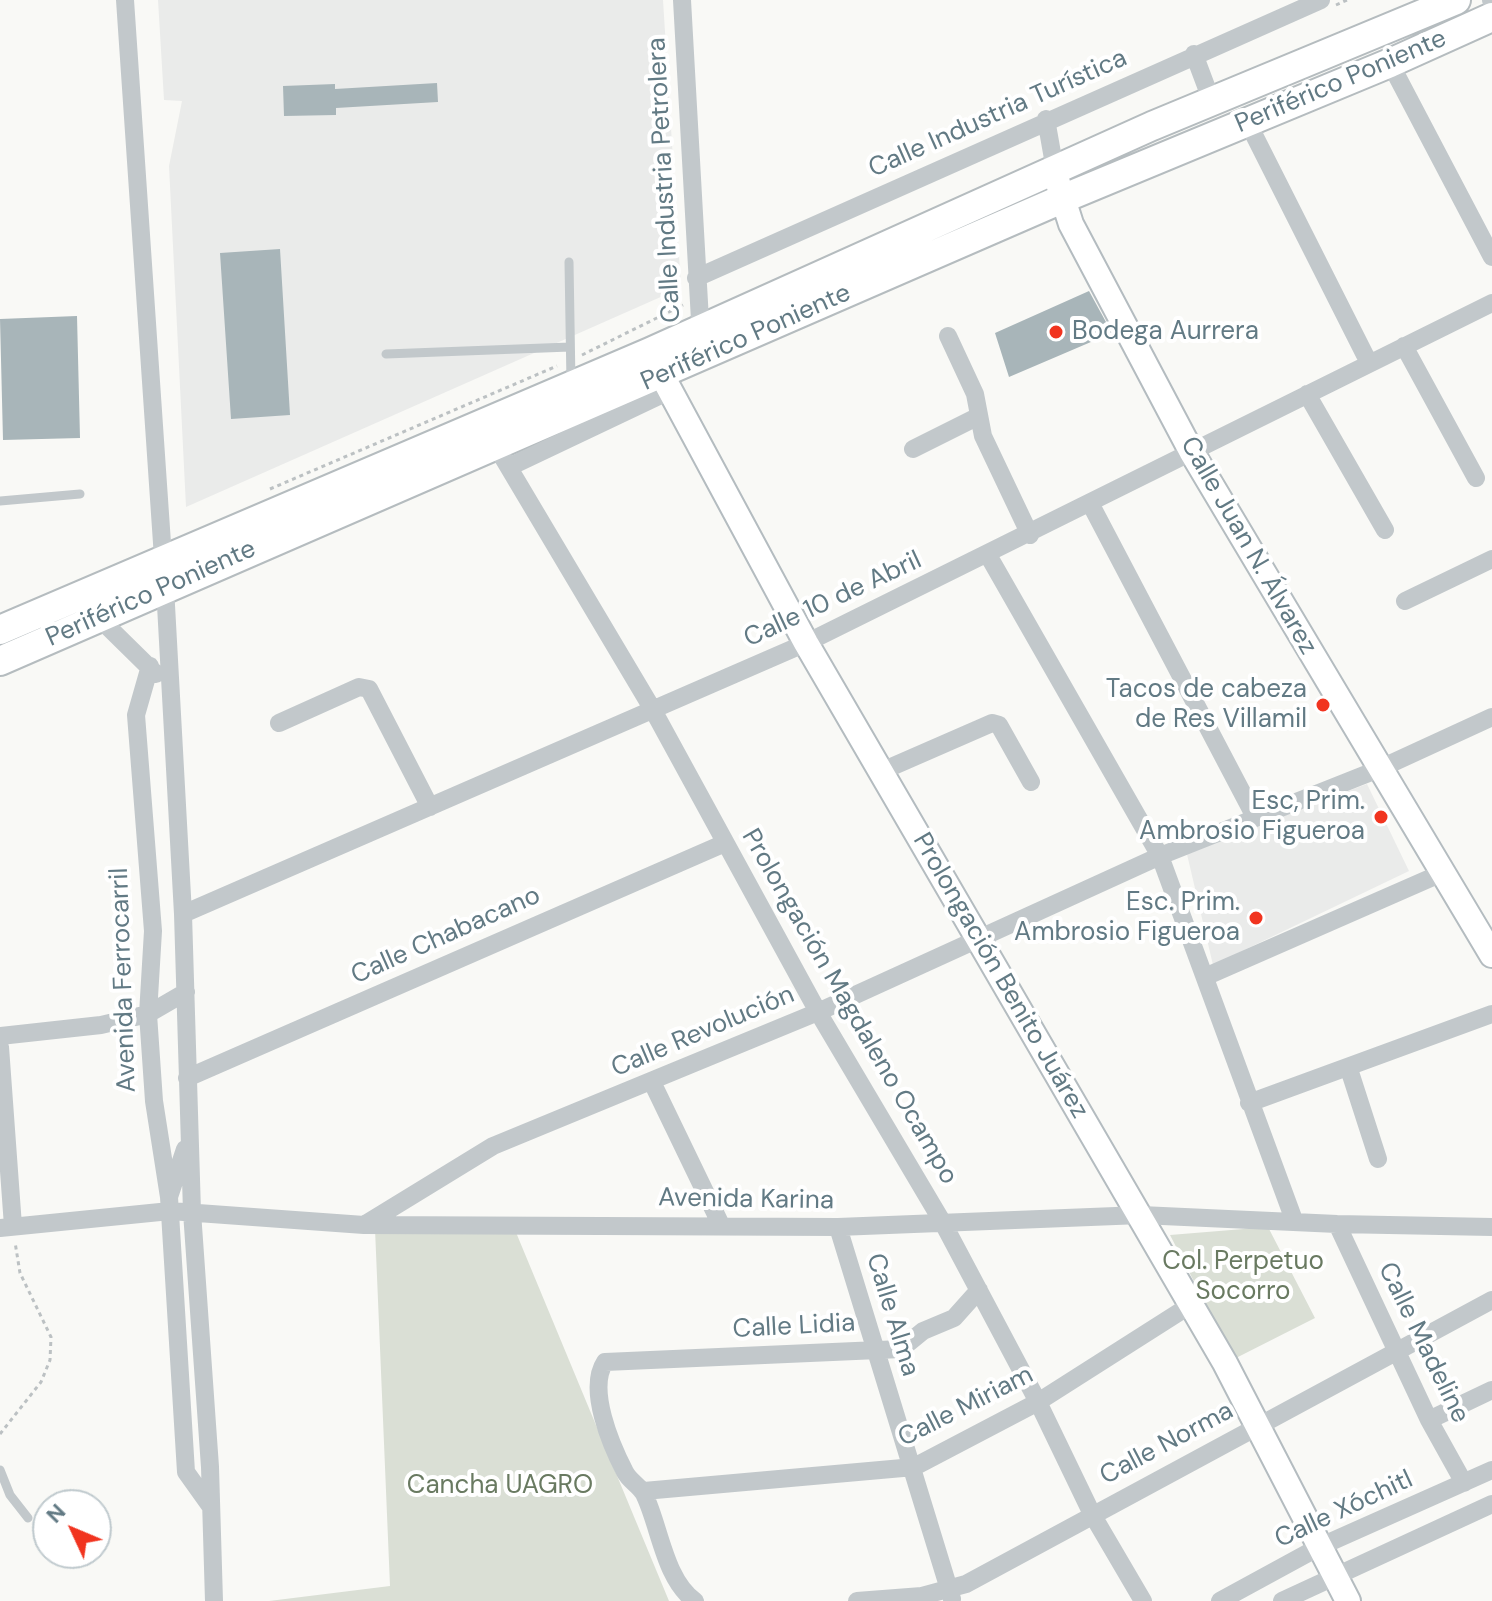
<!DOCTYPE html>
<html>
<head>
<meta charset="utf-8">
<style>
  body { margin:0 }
  #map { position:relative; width:1492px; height:1601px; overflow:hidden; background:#f9f9f6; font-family:"DM Sans",sans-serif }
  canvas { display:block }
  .north { position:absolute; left:32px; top:1489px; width:80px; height:80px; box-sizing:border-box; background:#fff; border:2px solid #c0cace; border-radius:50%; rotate:314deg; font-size:22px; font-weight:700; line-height:32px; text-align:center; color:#627a84 }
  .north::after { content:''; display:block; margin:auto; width:28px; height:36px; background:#f1341f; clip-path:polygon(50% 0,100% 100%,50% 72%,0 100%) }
</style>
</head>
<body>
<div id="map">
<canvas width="1492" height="1601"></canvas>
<div class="north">N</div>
</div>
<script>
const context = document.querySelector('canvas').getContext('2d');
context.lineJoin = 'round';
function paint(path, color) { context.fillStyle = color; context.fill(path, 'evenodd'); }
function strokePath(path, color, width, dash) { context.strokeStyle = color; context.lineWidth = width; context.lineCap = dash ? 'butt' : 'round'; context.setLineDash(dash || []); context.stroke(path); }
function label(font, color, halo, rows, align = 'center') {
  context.font = font + ' "DM Sans",sans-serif'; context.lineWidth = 8; context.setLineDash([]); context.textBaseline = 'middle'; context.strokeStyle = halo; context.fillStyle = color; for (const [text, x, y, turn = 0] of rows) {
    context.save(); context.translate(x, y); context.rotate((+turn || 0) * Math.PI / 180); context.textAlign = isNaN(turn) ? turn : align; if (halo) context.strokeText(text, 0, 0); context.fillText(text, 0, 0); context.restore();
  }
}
const built = new Path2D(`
  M158 0H663L681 288 186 507 169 166 182 101 164 100Z
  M1367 784 1409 871 1213 965 1186 850Z`);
const green = new Path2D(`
  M1268 1227 1315 1318 1234 1359 1170 1235Z
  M375 1229 515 1230 669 1601H269L390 1586Z`);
const building = new Path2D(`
  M437 83 438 102 336 108V115L284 116 283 86 335 84V89Z
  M280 249 290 415 231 419 220 253Z
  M1089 291 1112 333 1009 377 995 333Z
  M77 316 80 438 3 440 0 319Z`);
const path = new Path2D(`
  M1336 5 1347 0
  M582 355 683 305
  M270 489 557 366
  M0 1434 41 1382 50 1360 51 1337 20 1273 15 1242`);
const lane = new Path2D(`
  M569 262 571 383
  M386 354 570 347
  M0 501 80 494
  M0 1470 10 1495 28 1518`);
const street = new Path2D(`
  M125 0 165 587 183 914 192 1212 210 1467 214 1601
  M682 0 701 338
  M1491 0 1492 2
  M1194 54 1212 102
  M1390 63 1492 257
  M1046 119 1055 170
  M1248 123 1369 363
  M696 278 1321 0
  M948 336 975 394 983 436 1030 535
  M1404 346 1476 478
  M1307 394 1385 530
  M496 446 653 710 818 1012 943 1223 1038 1402 1092 1514 1143 1601
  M913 449 977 417
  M509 467 669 391
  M1090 503 1255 817
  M988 555 1160 856 1294 1220
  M1405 601 1492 559
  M98 617 156 674
  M150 666 136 715 153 931 148 1014 154 1101 169 1197
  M279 723 359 687 369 689 430 807
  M882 771 992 723 999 725 1031 782
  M183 914 806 643 1492 303
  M1207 976 1442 873
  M0 1036 101 1025 148 1014 186 992
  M0 1047 13 1226
  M1349 1069 1378 1159
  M187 1078 725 843
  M652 1082 721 1225
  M1249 1103 1492 1014
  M185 1149 169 1197 186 1472 211 1507
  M1337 1224 1429 1420 1464 1483
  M364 1225 493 1146 818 1012 1160 856 1379 769 1492 717
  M838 1227 952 1599
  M0 1228 170 1211 364 1225 838 1227 1141 1215 1337 1224 1492 1227
  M1429 1420 1492 1390
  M644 1491 914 1467 1038 1402 1192 1304
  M695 1601C665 1580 660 1528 645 1496 641 1486 630 1482 625 1472 611 1445 587 1389 605 1362L901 1349 923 1331 954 1318 979 1290
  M857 1601 922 1596 966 1584 1492 1300
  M1220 1601 1319 1547 1492 1470
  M1282 1601 1492 1504`);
const secondary = new Path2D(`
  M1057 180 1071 224 1191 451 1492 955
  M652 357 806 643 1225 1363 1348 1601`);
const primary = new Path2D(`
  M0 630 650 352 1152 126 1456 0
  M0 661 1062 199 1390 63 1492 17`);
const markers = [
  [1056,332,8,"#f1341f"],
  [1323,705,8,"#f1341f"],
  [1381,817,8,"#f1341f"],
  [1256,918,8,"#f1341f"]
];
const streetNames = [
  ["Periférico Poniente",1341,82,-23],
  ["Calle Industria Turística",998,114,-24],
  ["Calle Industria Petrolera",665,180,-93],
  ["Periférico Poniente",746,338,-24],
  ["Calle Juan N. Álvarez",1248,546,60],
  ["Periférico Poniente",151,594,-24],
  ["Calle 10 de Abril",833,600,-25],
  ["Calle Chabacano",446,936,-24],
  ["Prolongación Benito Juárez",1000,976,60],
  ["Avenida Ferrocarril",124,980,-92],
  ["Prolongación Magdaleno Ocampo",849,1007,60],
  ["Calle Revolución",703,1032,-23],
  ["Avenida Karina",746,1200,1],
  ["Calle Alma",892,1315,73],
  ["Calle Lidia",794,1327,-3],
  ["Calle Madeline",1423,1343,64],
  ["Calle Miriam",966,1407,-27],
  ["Calle Norma",1167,1444,-28],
  ["Calle Xóchitl",1344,1510,-25]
];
const poiNames = [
  ["Bodega Aurrera",1072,332,"left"],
  ["Tacos de cabeza",1307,690],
  ["de Res Villamil",1307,720],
  ["Esc, Prim.",1365,802],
  ["Ambrosio Figueroa",1365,832],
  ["Esc. Prim.",1240,903],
  ["Ambrosio Figueroa",1240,933]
];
const parkNames = [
  ["Col. Perpetuo",1243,1262],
  ["Socorro",1243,1292],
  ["Cancha UAGRO",500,1486]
];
paint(built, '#eaebea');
paint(green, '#dadfd5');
paint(building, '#a8b5b9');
strokePath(secondary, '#b4bcc0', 28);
strokePath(primary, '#b5bcbf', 32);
strokePath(path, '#bcc1c3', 3, [4, 4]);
strokePath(lane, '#c2c8cb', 9);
strokePath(street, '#c2c8cb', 18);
strokePath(secondary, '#fff', 24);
strokePath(primary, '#fff', 28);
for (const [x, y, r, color] of markers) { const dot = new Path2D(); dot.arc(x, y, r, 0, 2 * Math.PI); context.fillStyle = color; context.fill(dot); strokePath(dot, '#fff', 3); }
label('26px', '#627a84', '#fff', streetNames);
label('26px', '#627a84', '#fff', poiNames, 'right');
label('26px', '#697a61', '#fff', parkNames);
</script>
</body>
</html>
